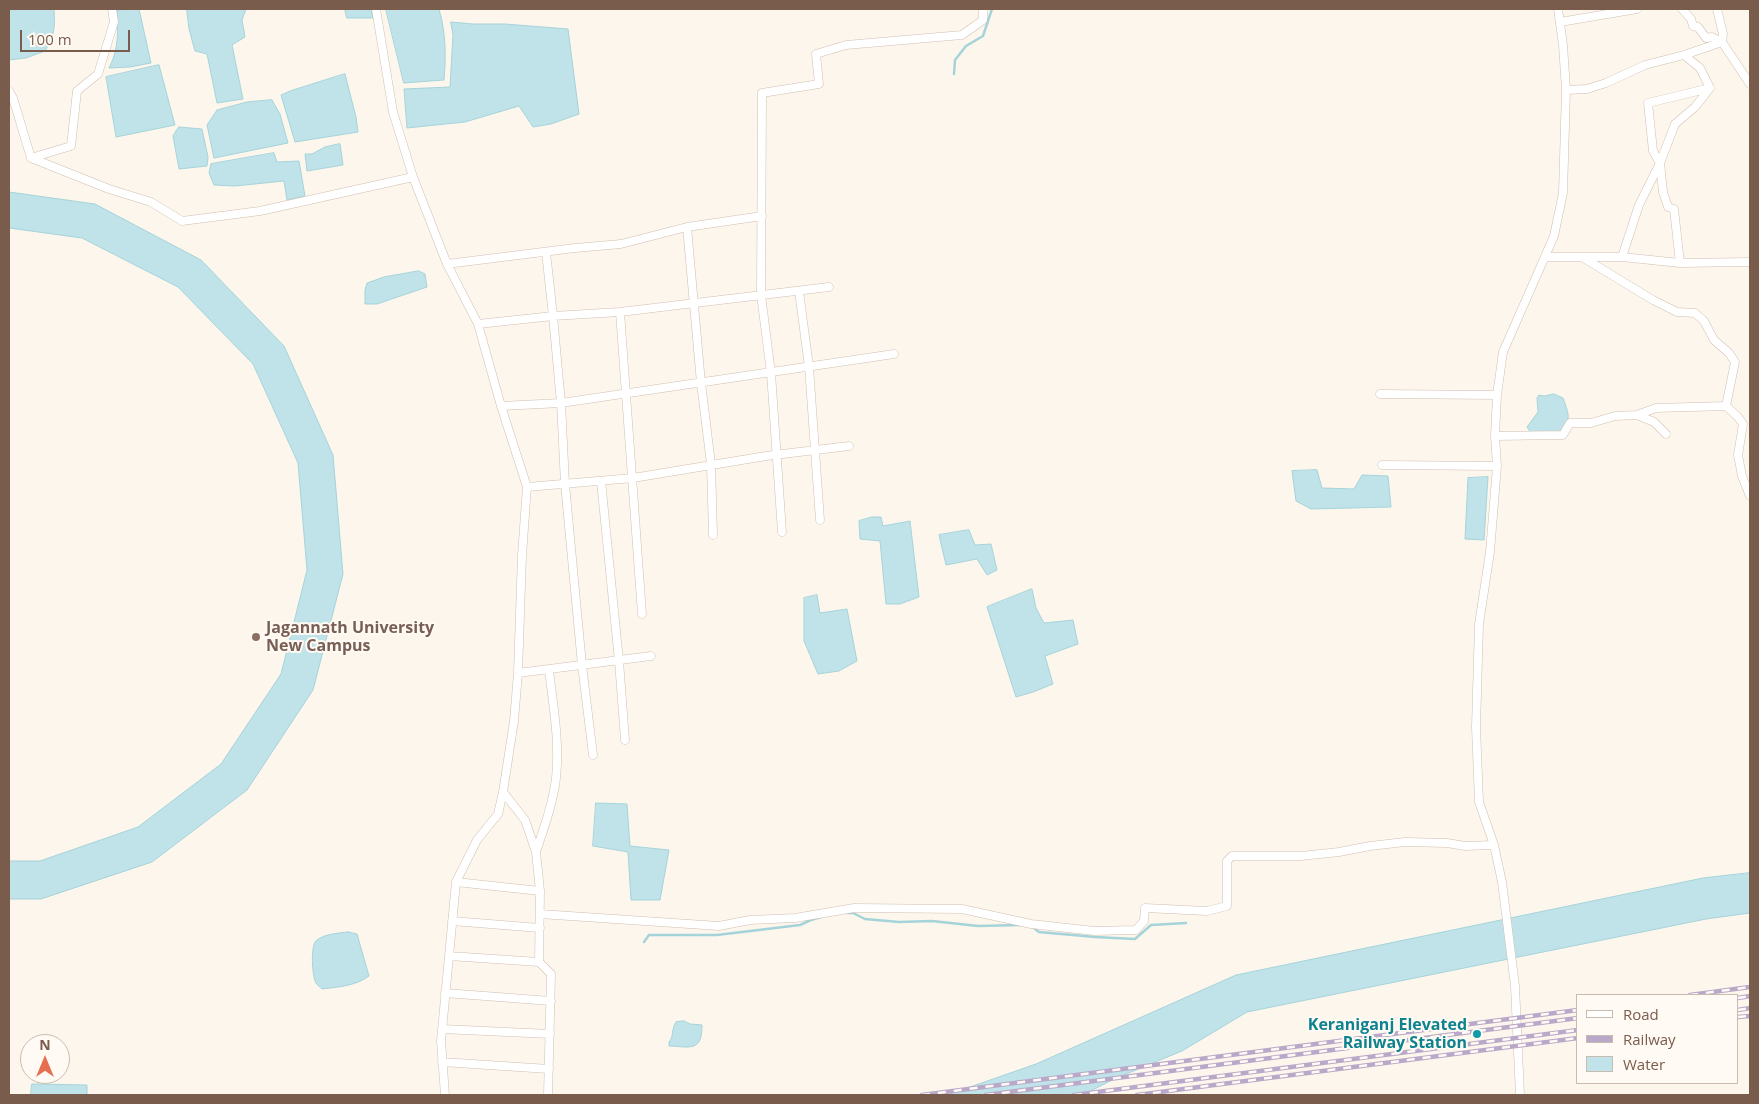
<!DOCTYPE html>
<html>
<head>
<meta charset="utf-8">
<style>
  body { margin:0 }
  #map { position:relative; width:1759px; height:1104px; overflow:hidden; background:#fdf6ec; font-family:"Open Sans",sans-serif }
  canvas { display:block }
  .frame { position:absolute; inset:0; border:10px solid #7a5c4d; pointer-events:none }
  .legend { position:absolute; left:1576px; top:994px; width:162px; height:90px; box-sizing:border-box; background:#fffaf3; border:1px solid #cabbb1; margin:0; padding:6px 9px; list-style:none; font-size:15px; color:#7a5c4d }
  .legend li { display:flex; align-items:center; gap:10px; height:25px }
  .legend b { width:25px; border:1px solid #cabbb1 }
  .north { position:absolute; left:20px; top:1034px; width:50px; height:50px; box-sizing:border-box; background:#fffaf3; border:1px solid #cabbb1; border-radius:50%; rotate:0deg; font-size:14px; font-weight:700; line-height:20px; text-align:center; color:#7a5c4d }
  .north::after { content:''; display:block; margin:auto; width:18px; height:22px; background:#e76f51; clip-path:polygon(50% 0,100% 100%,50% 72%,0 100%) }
  .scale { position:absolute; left:20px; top:30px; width:110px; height:22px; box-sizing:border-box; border:2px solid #7a5c4d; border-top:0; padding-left:6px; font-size:15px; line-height:18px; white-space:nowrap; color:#7a5c4d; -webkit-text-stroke:4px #fffaf3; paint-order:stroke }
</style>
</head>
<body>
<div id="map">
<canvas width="1759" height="1104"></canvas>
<div class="frame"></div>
<ul class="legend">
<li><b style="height:6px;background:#fff"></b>Road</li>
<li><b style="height:6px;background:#b9a8c9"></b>Railway</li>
<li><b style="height:14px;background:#bfe3e8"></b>Water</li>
</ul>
<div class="north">N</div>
<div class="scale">100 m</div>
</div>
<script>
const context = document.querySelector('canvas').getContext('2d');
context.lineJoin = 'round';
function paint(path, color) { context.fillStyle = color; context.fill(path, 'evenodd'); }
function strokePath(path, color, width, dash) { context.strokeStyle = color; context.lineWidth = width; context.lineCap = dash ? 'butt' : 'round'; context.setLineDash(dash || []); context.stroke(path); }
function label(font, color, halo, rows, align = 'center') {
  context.font = font + ' "Open Sans",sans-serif'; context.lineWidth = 4; context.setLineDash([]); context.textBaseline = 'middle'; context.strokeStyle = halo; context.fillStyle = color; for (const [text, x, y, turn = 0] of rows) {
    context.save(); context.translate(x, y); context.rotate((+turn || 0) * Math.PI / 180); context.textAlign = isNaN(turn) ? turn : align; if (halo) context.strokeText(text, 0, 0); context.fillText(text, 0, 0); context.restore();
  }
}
const water = new Path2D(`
  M9 9H54C55 27 55 35 45 51L26 58 9 60Z
  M126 9H139L151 63 130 67 109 68C119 49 118 31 117 11Z
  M187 9H246L242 20 245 37 232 45 243 99 217 103 207 54 195 51 189 29Z
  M345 9H371L373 18H347Z
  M386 9H439C446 33 446 56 444 80L404 83Z
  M451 22 473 24H505L568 29 579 114 551 124 533 127 519 106 465 122 407 128 404 89 450 87 453 35Z
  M159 65 175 125 116 137 106 77Z
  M345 74 356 117 358 132 295 142 281 95 290 91Z
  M272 100 280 114 288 143 214 158 207 125 217 110 247 102Z
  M179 127 202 129 208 157 207 166 179 169 173 136Z
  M340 144 343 165 307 171 305 154H312L325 147Z
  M274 153 277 162 299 161 305 196 287 200 284 181 235 186 214 185 209 173 211 164Z
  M9 192 95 204 201 260 284 346 333 455 343 574 313 690 247 790 152 862 41 899H9V861H40L138 827 221 764 281 674 307 570 298 463 253 364 178 287 82 238 9 228Z
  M419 271 425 274 427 287 377 304H365V290L367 283 384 277Z
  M1554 394 1563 398C1568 412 1572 419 1562 431L1531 433 1527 427 1538 412 1537 398 1539 395 1544 396Z
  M1317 470 1322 488 1354 489 1362 475 1388 476 1391 507 1311 509 1296 501 1292 471Z
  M1488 477 1484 540 1465 539 1468 478Z
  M872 517H881L883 526 910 521 919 597 900 604H886L880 541 860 539 859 521Z
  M969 530 975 545 991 544 997 570 987 575 977 559 946 565 939 535Z
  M1032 589 1036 608 1044 623 1073 620 1078 644 1045 656 1053 684 1033 692 1016 697 987 607Z
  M817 595 820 613 847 609 857 661 839 671 818 674 804 641V598Z
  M596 803 627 804 630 846 669 850 660 900H631L628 852 593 846Z
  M1750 873V913L1706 919 1247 1012 1182 1051 1114 1079 1083 1095H947L1036 1064 1236 975 1703 878Z
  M348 932 357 934 369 976C356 986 338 987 322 989 320 987 317 985 316 983 312 976 310 944 317 940 325 934 338 933 348 932Z
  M684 1021 690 1024 702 1025C702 1052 691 1047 669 1046V1042C674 1037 671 1029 676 1022Z
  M32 1084 87 1085V1095H31Z`);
const stream = new Path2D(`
  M954 74 955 60 966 46 983 36 992 9
  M846 913H853L865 919 899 922 932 921 978 926 1021 925
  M1031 926 1039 932 1095 937 1135 939 1151 925 1186 923
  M644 942 649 935H717L800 925 811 920 821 917`);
const street = new Path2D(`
  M376 9 393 112 413 177 447 264 478 324 501 406 527 487 522 555 518 673 514 721 503 792 525 820 536 852 540 891
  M1682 9 1691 19 1693 26 1698 27 1706 38 1712 37 1722 42 1723 34 1717 9
  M1560 22 1637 9
  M1684 55 1700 68 1710 88
  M1566 90 1587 89 1606 83 1645 65 1684 55 1722 42 1750 84
  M9 91 13 98 31 158
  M31 158 109 189 151 202 182 221 260 211 413 177
  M31 158 71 146 77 91 98 74 114 22 112 9
  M546 252 553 316 561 403 565 484 582 665 593 755
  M1546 257H1622L1680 263 1750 262
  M1582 257 1653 300 1677 312 1695 313 1704 321 1714 340 1729 353 1735 362 1726 406
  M1622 257 1639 205 1660 163 1675 124 1695 107 1710 88 1648 103 1653 151 1660 163 1663 192 1668 207 1674 209 1680 263
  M447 264 575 248 621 244 687 227
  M799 291 809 367 820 520
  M620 312 642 614
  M478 324 553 316 620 312 829 287
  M1380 394 1497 395
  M501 406 561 403 894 354
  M1637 415 1654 422 1666 434
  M1495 436 1563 435 1570 423H1591L1615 416 1637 415 1656 408 1726 406 1738 417 1743 424 1738 455 1742 476 1750 496
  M1382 465 1497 466
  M601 481 619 661 625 740
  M527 487 633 478 766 456 849 446
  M782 532 771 373 761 295 762 93 819 84 816 54 846 45 962 35 983 20V9
  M713 535 711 464 701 383 687 227 762 216
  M518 673 651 656
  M536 852C544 828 553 803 556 778 560 742 553 705 549 670
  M456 882 540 891 539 962 551 974 548 1095
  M540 914 719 926 750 920 795 918 854 908 962 909 1031 924 1094 931 1136 930 1144 921 1145 908 1207 911 1227 906V861L1232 856H1301L1339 852 1370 846 1405 842 1447 843 1465 846 1494 845
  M452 921 540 928
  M449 956 539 962
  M445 993 551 1001
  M442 1029 550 1034
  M442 1062 549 1069
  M445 1095 441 1041 456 882 477 840 498 814 503 792
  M1520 1095 1515 986 1502 882 1494 845 1479 802 1476 727 1479 624 1490 552 1497 466 1495 436 1497 395 1503 352 1554 236 1563 193 1566 90 1563 45 1558 9`);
const rail = new Path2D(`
  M1690 995 1750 987
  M1738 998 1750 996
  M1738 1010 1750 1008
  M1738 1017 1750 1016
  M922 1095 1578 1010
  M986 1095 1578 1018
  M1074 1095 1578 1030
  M1137 1095 1578 1038`);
const markers = [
  [256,637,5,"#8d6e63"],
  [1477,1034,5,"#0f9aa8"]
];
const educationNames = [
  ["Jagannath University",266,628],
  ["New Campus",266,646]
];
const cultureNames = [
  ["Keraniganj Elevated",1467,1025],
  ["Railway Station",1467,1043]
];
paint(water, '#bfe3e8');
strokePath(water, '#a5d3da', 1);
strokePath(stream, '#a5d3da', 2.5);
strokePath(street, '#d1beb0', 9);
strokePath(street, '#fff', 8);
strokePath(rail, '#b9a8c9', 4.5);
strokePath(rail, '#fffaf3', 2.5, [8]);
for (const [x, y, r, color] of markers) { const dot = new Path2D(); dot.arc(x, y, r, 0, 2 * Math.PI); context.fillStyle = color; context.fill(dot); strokePath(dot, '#fffaf3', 2); }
label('bold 16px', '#785e54', '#fffaf3', educationNames, 'left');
label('bold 16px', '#0d838f', '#fffaf3', cultureNames, 'right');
</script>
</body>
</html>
